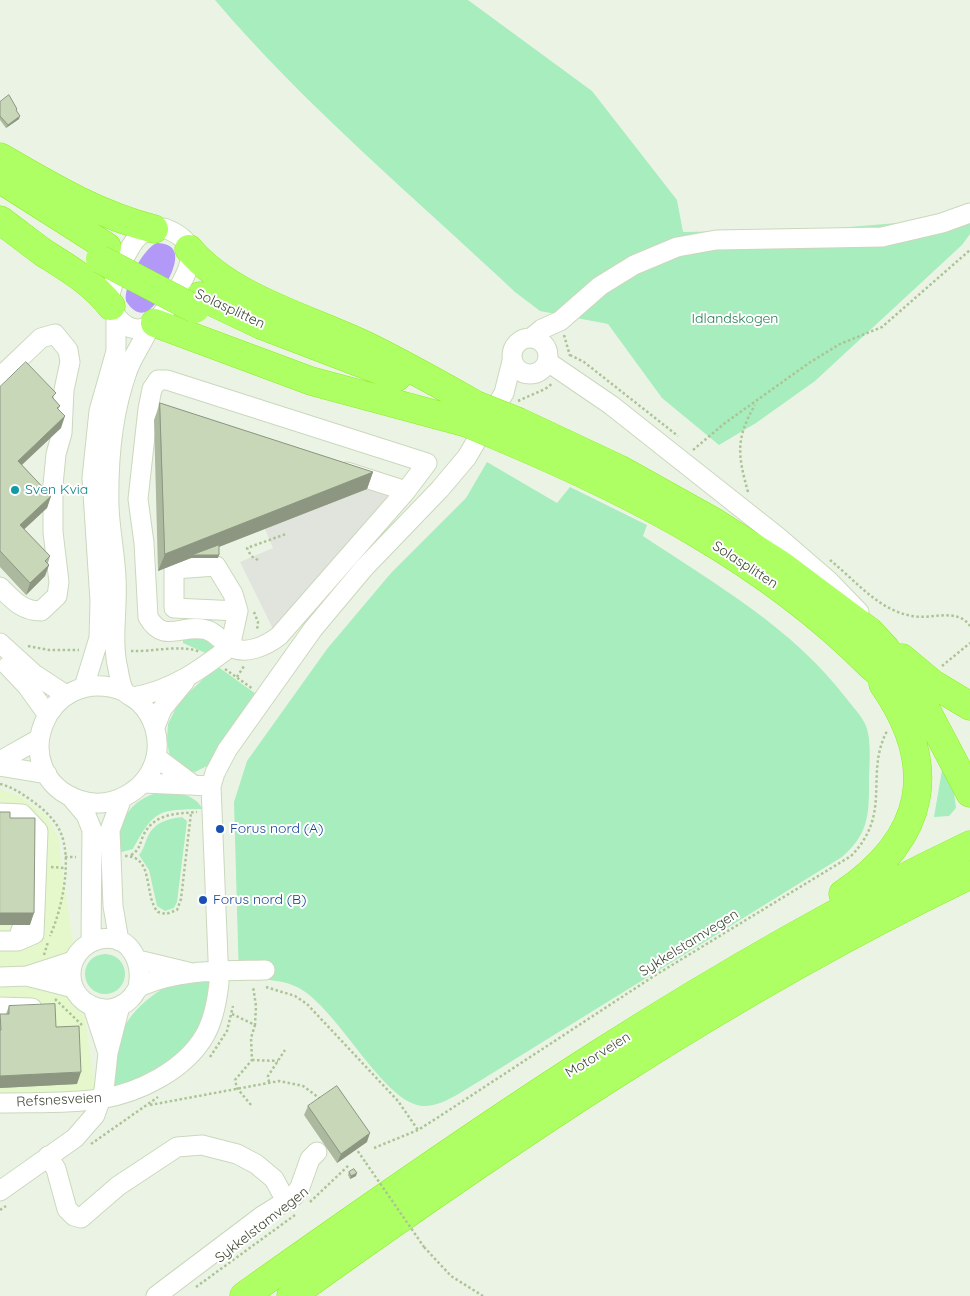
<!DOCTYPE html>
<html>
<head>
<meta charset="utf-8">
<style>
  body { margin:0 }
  canvas { display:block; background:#ebf4e4 }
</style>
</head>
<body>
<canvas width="970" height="1296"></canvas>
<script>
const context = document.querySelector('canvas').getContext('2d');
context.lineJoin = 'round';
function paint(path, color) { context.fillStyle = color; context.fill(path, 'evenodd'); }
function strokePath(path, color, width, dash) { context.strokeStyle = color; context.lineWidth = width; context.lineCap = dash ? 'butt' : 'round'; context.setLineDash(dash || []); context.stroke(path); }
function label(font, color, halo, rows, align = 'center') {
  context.font = font + ' Quicksand,sans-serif'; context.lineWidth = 4; context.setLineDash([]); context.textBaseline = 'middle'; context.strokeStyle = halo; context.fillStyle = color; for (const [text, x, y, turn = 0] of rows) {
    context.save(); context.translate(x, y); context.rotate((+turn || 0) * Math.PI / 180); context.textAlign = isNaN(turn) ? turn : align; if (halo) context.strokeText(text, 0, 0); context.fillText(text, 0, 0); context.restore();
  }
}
const commercial = new Path2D(`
  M0 789 21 797 47 817 59 838 61 864 96 1091 0 1106Z`);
const green = new Path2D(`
  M215 0H468L592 91 677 200 683 232 825 229 933 220 970 204V234L962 245 815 381 756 423 719 445 662 398 608 324 540 311 515 292C415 198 303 104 215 0Z
  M487 462 557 503 570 487 647 525 643 536C715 584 793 628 846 698 852 706 862 716 866 726 872 741 869 769 869 786 869 818 867 835 842 857L478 1082C462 1091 442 1107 423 1106 384 1104 338 1009 299 988 280 978 259 979 239 980L234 802 247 761 327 649 391 573 466 498Z
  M197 634 219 645 210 655 183 643V636Z
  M217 666 256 694 211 764 195 772 186 770 173 759 169 753 167 740 168 724 179 702Z
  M942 770 953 785 956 808 949 816 934 817Z
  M161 792C178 793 193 793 203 809 158 810 155 809 133 849L118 853C117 822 129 799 161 792Z
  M182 817 187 821 177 902 174 908 165 911 157 906 149 870 139 855C144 849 145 842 148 836 155 822 168 819 182 817Z
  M85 974a20 20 0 1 1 40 0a20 20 0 1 1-40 0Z
  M211 977C213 1041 164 1069 112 1089 115 1051 115 1027 147 1000 154 994 164 987 173 984 185 981 199 980 211 977Z`);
const parking = new Path2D(`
  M367 489 387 496V504L275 633 240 562 273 548 265 529Z`);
const water = new Path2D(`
  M157 243C187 244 173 271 165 287 157 304 143 327 126 301 123 287 143 248 157 243Z`);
const path = new Path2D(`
  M564 335 570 356
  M570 355 584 362 678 436
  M518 401 545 389 553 383
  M693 450 725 423 809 363 840 344 882 327 970 250
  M748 492C738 456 735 439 755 405
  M258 560 251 556 247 548 286 534
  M830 560C855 580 878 610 912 616 931 620 957 607 970 626
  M254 612 258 622 257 631
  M28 646 49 650H79
  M131 651C153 652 182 644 200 652
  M942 666 970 643
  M225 669 253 689
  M237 677 244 666
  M0 784C12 787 21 793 31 800 42 808 54 818 60 831 73 859 62 909 50 936
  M131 855C139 851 140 844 143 836 154 813 175 814 197 812
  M125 856C155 856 143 896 158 912L166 914 177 910 181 899 191 813
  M65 857H76
  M51 867 65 868
  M44 955 48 942
  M266 987 295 996 307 1004 398 1101 418 1130
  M55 999 82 1025
  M232 1014 255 1025 256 1006 253 986
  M210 1057 227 1031 233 1006
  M252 1060 278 1061
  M269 1082 268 1076 285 1050
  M150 1105 279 1081 303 1086 322 1100
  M251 1105 237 1088 235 1080 252 1060 251 1038 255 1025
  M91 1144 158 1097
  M355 1147 366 1163
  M374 1148 418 1130 437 1118 654 976 851 856C893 813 864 775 887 731
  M310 1202 349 1165
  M0 1210 6 1206
  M424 1247 451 1276 483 1296
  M196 1287 295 1215`);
const minor = new Path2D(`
  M164 228C175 232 186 238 190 249 193 263 184 278 178 289 167 311 142 349 116 316 113 311 110 304 110 298 110 285 129 245 139 236 146 230 155 229 164 228Z
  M512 356a18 18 0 1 1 36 0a18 18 0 1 1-36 0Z
  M531 338 542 329 560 321 600 286 634 265 677 247 716 240 882 237 942 223 970 213
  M548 362 611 405 778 537 830 582 859 612
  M0 377 41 338 55 334 68 350 70 362 64 390 62 433 56 454 53 485V532L59 582 57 596 41 611C22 611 13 600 0 587
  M158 380H167L427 463 406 491 279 636C266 646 245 656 229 646 221 641 216 633 207 630 183 623 164 645 148 617L144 543 138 499 148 409 152 389Z
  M347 472 406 491
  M216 566 233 594 238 611 174 608V569Z
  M0 643 34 674 66 695
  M8 666 27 686 47 714
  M84 687 99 638 100 601 92 478 99 411 116 351V315
  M124 691C44 661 4 774 79 800 111 811 148 791 156 757 160 738 154 716 139 702 135 698 127 695 124 691 121 686 119 675 118 669 111 640 118 608 116 578 115 554 110 531 109 507 108 462 112 414 127 372 132 356 144 342 150 325
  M133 697C171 691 200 670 230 647L238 611
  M155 727 162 709 185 681
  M156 757 192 784
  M0 761 39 739
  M0 766 47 774
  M143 783 211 786
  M70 796 86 815 92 830 91 942
  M0 813 22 814 38 831 34 934 18 941
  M0 941H18L21 930
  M119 941 113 906 110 830 122 798
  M138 960 188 972
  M27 976 73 961
  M0 977 27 976 74 988
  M138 987C143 964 131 933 101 939 60 948 61 1004 104 1009 113 1010 125 1005 131 998 135 994 136 989 141 986 180 969 223 971 265 970
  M0 1007 32 1008
  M93 1007 108 1053
  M0 1103C33 1102 67 1104 100 1099 139 1093 185 1070 205 1035 214 1019 217 1001 219 983L211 786 215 773 227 750 313 629 364 568 440 489 467 457 504 393 512 361
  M48 1156 56 1169 67 1209 74 1216 81 1218 118 1186 177 1147 202 1145 237 1154 256 1164 274 1179 286 1201
  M0 1191 75 1138 95 1115 104 1090 108 1053 120 1006
  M156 1296 262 1216 294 1196 300 1187 310 1159 317 1152`);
const highway = new Path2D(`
  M0 157C50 186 98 215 154 229
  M0 179 107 247
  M0 220C15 231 29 242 44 253 69 269 92 282 111 306
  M189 249C231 299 312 319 369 347 405 365 441 385 476 405
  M200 296 261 325 397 377
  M155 323 311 381 467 423
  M519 422 619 469 714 522 781 565 869 631 885 648 922 702 970 793
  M507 440C637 495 767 562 868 663 880 674 893 684 904 697
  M902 658 933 684 970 706
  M843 894C927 837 940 766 883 684
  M244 1296C476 1131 712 968 970 845
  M291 1296C507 1141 730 990 970 875`);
const pathBridge = new Path2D(`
  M366 1163 424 1247`);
const highwayBridge = new Path2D(`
  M100 259 195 309
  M476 405 519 422
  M467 423 507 440`);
const wall = new Path2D(`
  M0 102 17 111 19 119 6 128 0 120Z
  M0 387 54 399 60 406 58 409 61 428 22 465 51 496 47 508 24 529 50 556 48 563 49 565 45 576 26 595 0 567Z
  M160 403 373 472 367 489 219 547 218 558H191L158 571 154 420Z
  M9 1006 56 1027 77 1084 0 1088V1014H6Z
  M308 1106 367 1142 337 1163 304 1115Z
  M349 1172 356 1176 350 1179 348 1175Z`);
const shadedWall = new Path2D(`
  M20 116 19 119 6 128 8 125Z
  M65 416 61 428 14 472 18 461Z
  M373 472 367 489 198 555H219L218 558H191L158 571 165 554Z
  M51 496 47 508 16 537 20 525Z
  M49 565 45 576 26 595 30 583Z
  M0 913H34L30 925H0Z
  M81 1072 77 1084 0 1088V1076Z
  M370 1133 367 1142 337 1163 341 1154Z
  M357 1173 356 1176 350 1179 351 1176Z`);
const building = new Path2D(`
  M9 95 17 109 16 110 20 116 8 125 0 116V102Z
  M26 362 56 393 52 397 60 406 57 408 65 416 18 461 51 496 20 525 50 556 45 561 49 565 30 583 0 551V387Z
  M160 403 373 472 165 554Z
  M219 545V555H192Z
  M0 812H10V818H35L34 913H0Z
  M55 1004 56 1027 79 1026 81 1072 0 1076V1030H1L0 1014H9V1006Z
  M337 1086 370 1133 341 1154 308 1106Z
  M354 1169 357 1173 351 1176 349 1172Z`);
const markers = [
  [15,490,5,"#0f9aa8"],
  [220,829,5,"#1a4fb4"],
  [203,900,5,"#1a4fb4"]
];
const streetNames = [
  ["Solasplitten",230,309,25],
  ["Solasplitten",745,565,33],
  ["Sykkelstamvegen",689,943,-32],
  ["Motorveien",598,1055,-32],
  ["Refsnesveien",59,1100,-3],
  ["Sykkelstamvegen",262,1225,-38]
];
const parkNames = [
  ["Idlandskogen",735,319]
];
const cultureNames = [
  ["Sven Kvia",25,490]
];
const transitNames = [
  ["Forus nord (A)",230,829],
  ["Forus nord (B)",213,900]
];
paint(commercial, '#e5f8cc');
paint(green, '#a8edbd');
paint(parking, '#e1e4dd');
paint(water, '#b299f8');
strokePath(minor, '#cad8bc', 21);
strokePath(highway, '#8bed24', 29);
strokePath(path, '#acc395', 2.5, [2.5, 2.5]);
strokePath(minor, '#fff', 19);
strokePath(highway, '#aeff64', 28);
strokePath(highwayBridge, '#8bed24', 29, []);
strokePath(pathBridge, '#acc395', 2.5, [2.5, 2.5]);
strokePath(highwayBridge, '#aeff64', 28);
paint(wall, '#acb99e');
paint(shadedWall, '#8c9681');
paint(building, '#c8d7b8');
strokePath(building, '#8c9681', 1);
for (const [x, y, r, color] of markers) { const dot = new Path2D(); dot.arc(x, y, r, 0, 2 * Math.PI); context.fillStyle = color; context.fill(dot); strokePath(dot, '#fff', 2); }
label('14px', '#3d4733', '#fff', streetNames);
label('14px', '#217e4d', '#fff', parkNames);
label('14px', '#0d838f', '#fff', cultureNames, 'left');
label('14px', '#164399', '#fff', transitNames, 'left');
</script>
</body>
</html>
